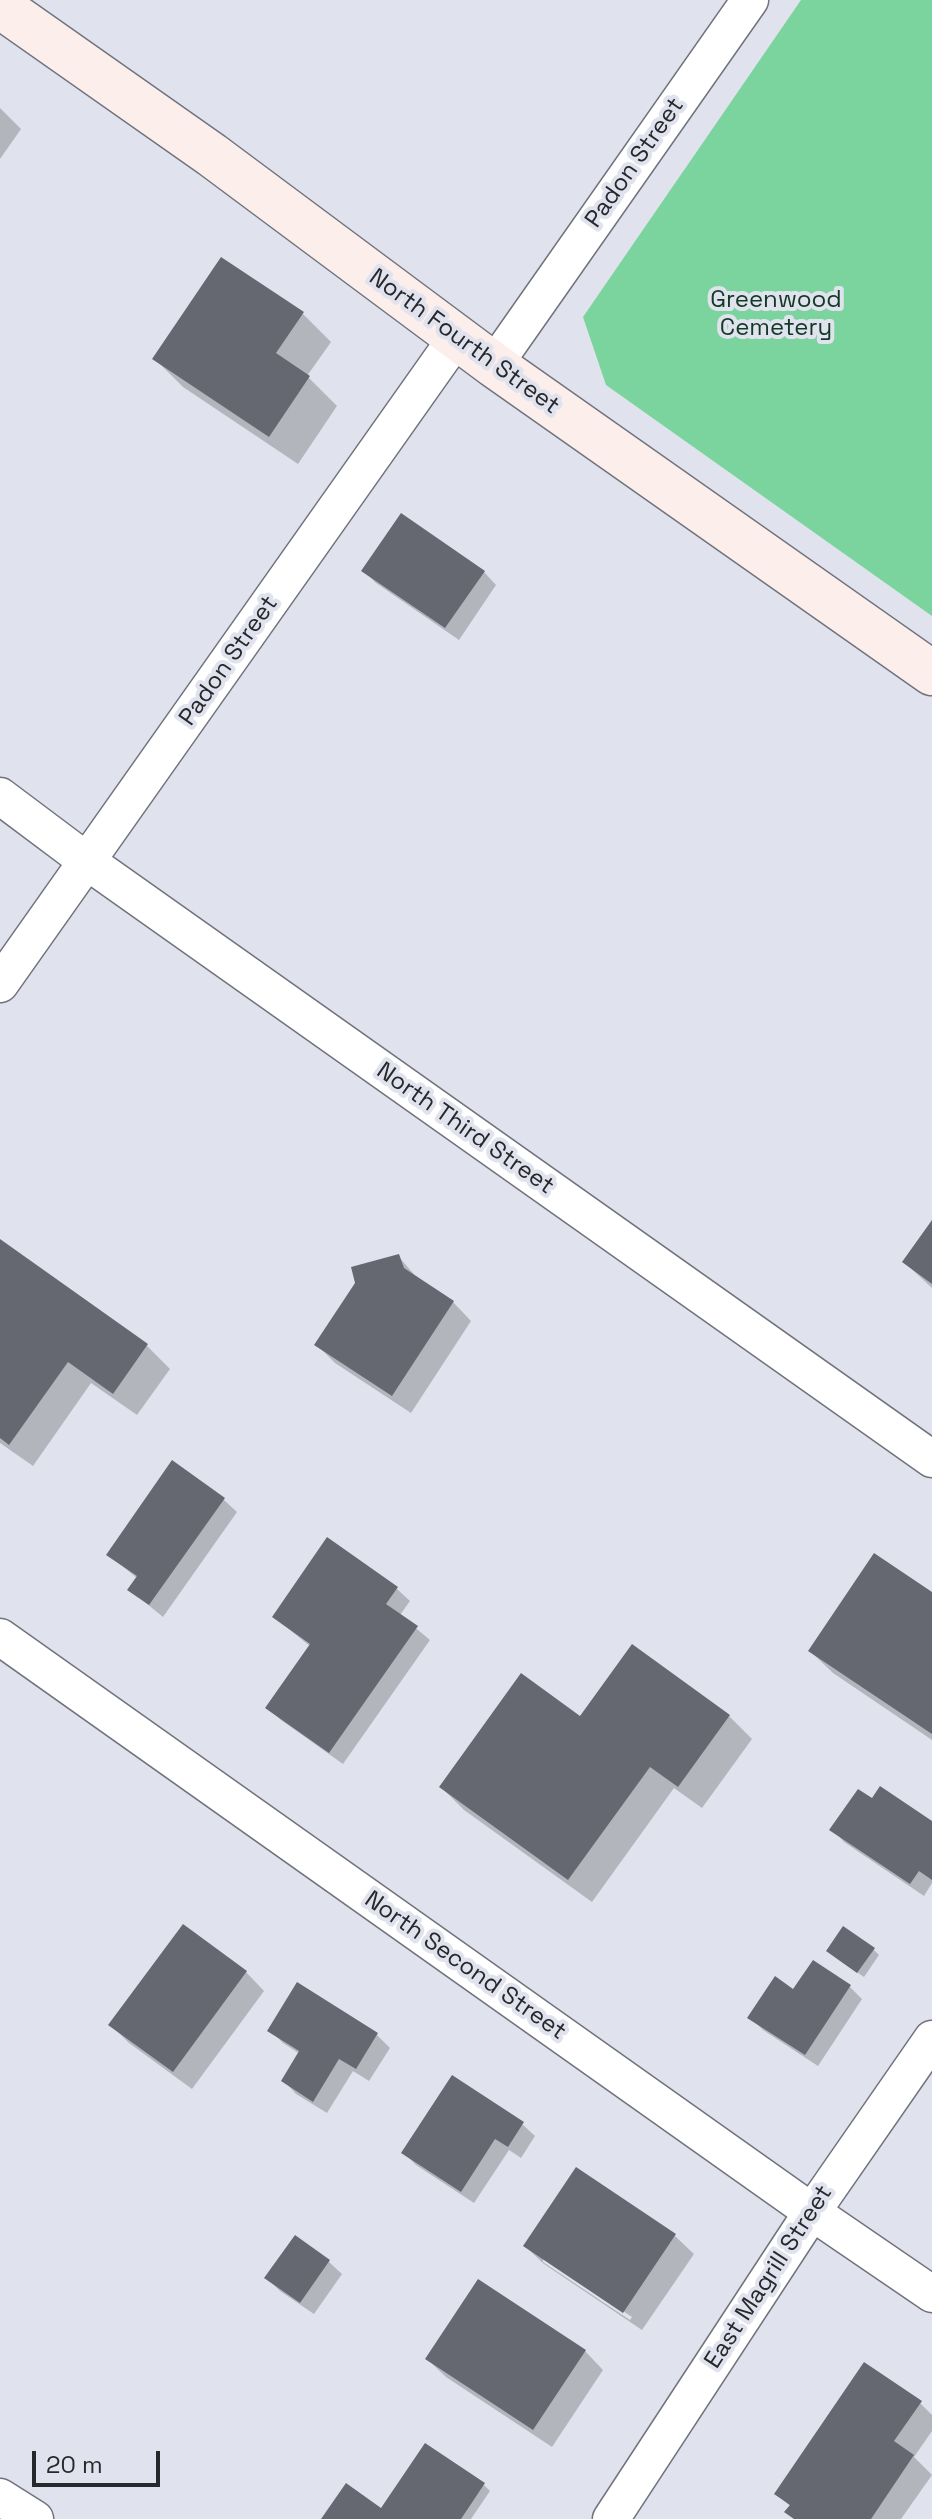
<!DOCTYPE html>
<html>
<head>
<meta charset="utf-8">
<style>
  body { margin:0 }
  #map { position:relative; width:932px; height:2519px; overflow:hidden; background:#e0e3ed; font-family:"Space Grotesk",sans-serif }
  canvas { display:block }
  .scale { position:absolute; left:32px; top:2451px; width:128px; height:36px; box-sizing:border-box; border:4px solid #27282c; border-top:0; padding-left:10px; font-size:24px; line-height:28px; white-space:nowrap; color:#27282c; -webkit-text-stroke:6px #e0e3ed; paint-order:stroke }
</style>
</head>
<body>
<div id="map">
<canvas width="932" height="2519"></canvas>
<div class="scale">20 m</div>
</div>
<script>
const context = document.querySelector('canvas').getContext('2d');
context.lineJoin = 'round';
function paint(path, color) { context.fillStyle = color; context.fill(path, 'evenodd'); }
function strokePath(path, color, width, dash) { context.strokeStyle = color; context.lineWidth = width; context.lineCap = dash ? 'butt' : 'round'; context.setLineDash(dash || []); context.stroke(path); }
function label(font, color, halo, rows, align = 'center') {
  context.font = font + ' "Space Grotesk",sans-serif'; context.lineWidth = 8; context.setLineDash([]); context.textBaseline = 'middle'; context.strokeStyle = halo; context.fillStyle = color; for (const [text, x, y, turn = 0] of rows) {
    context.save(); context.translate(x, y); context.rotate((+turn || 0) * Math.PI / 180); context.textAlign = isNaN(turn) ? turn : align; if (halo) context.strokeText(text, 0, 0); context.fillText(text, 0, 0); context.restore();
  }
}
const green = new Path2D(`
  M801 0H932V616L606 385 583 317Z`);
const shadow = new Path2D(`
  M0 108 21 129 0 159Z
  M303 314 331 342 307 376 337 406 298 464 183 387 154 358Z
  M364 571 484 572 496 585 459 640 376 583Z
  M932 1224V1288L904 1262Z
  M0 1242 147 1346 170 1369 137 1415 91 1383 33 1466 0 1443Z
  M398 1256 419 1280 453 1302 471 1321 411 1413 335 1363 317 1345Z
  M172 1463 224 1500 237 1512 163 1617 130 1590 138 1579 108 1554Z
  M397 1589 410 1601 400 1615 430 1640 343 1764 281 1720 268 1708 311 1647 274 1617Z
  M932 1595V1740L833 1673 810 1651Z
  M729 1716 752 1739 702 1808 674 1788 592 1902 464 1810 441 1787 580 1719Z
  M872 1801 932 1824V1883L924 1896 844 1842 832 1829Z
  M873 1949 879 1955 864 1977 835 1957Z
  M246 1972 264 1991 192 2089 129 2043 111 2025Z
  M298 1985 377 2035 390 2048 369 2081 353 2071 327 2113 296 2094 284 2081 300 2054 283 2043 270 2030Z
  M850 1987 862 1999 818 2066 763 2030 750 2017 794 1991Z
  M522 2124 535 2136 521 2158 509 2150 474 2203 416 2165 404 2153Z
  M577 2170 675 2236 694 2254 642 2330 544 2264 525 2246ZM543 2258 632 2317 630 2320 543 2262Z
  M295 2238 329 2262 342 2274 314 2314 280 2291 267 2278Z
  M585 2351 603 2370 552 2447 446 2377 427 2359Z
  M920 2403 932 2415V2431L914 2457 932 2475 901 2519H794L787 2512 791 2507 777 2494Z
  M484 2485 490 2491 471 2519H323L382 2510Z`);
const building = new Path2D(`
  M221 257 304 312 276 353 310 376 269 437 152 359Z
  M401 513 485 571 445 628 361 571Z
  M932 1220V1284L902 1262Z
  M0 1239 148 1344 113 1394 68 1362 9 1445 0 1438Z
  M399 1254 404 1268 454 1301 392 1396 314 1345 355 1283 351 1267Z
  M172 1460 225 1498 149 1605 127 1590 137 1576 106 1555Z
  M327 1537 398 1587 386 1604 418 1626 329 1753 265 1708 310 1644 272 1617Z
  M874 1553 932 1592V1734L808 1651Z
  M632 1644 730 1715 678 1787 650 1767 568 1880 439 1787 521 1673 580 1716Z
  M880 1786 932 1821V1880L919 1871 910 1884 829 1830 858 1789 872 1798Z
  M183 1924 247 1971 173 2072 108 2025Z
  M843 1926 875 1948 857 1973 826 1951Z
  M813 1960 851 1985 805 2055 747 2018 775 1976 793 1989Z
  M297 1982 378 2033 356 2069 339 2059 313 2102 281 2081 299 2051 267 2031Z
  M452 2075 524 2122 508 2147 495 2139 461 2192 401 2153Z
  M576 2167 676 2234 623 2313 523 2246Z
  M295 2235 330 2260 300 2303 264 2278Z
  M478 2279 586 2350 533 2430 425 2359Z
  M864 2362 922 2401 894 2441 914 2455 871 2519H794L784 2512 790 2505 774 2494Z
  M425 2443 485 2483 461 2519H321L346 2483 381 2508Z`);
const street = new Path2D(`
  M494 365 750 0
  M0 796 88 862 932 1459
  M0 984 457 337
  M0 1637 812 2212 932 2294
  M0 2497 35 2519
  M611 2519 812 2212 932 2039`);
const secondary = new Path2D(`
  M0 6 212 155 494 365 932 673`);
const streetNames = [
  ["Padon Street",635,163,-55],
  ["North Fourth Street",464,342,36],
  ["Padon Street",229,661,-55],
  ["North Third Street",465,1129,35],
  ["North Second Street",465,1966,35],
  ["East Magrill Street",769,2277,-57]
];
const parkNames = [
  ["Greenwood",776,300],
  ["Cemetery",776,328]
];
paint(green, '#7bd49d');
paint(shadow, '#0003');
paint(building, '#656871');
strokePath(street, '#70737c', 39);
strokePath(secondary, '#70737c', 47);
strokePath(street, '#fff', 36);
strokePath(secondary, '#fceeeb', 44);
label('24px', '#27282c', '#e0e3ed', streetNames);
label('24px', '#113923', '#e0e3ed', parkNames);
</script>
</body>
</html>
